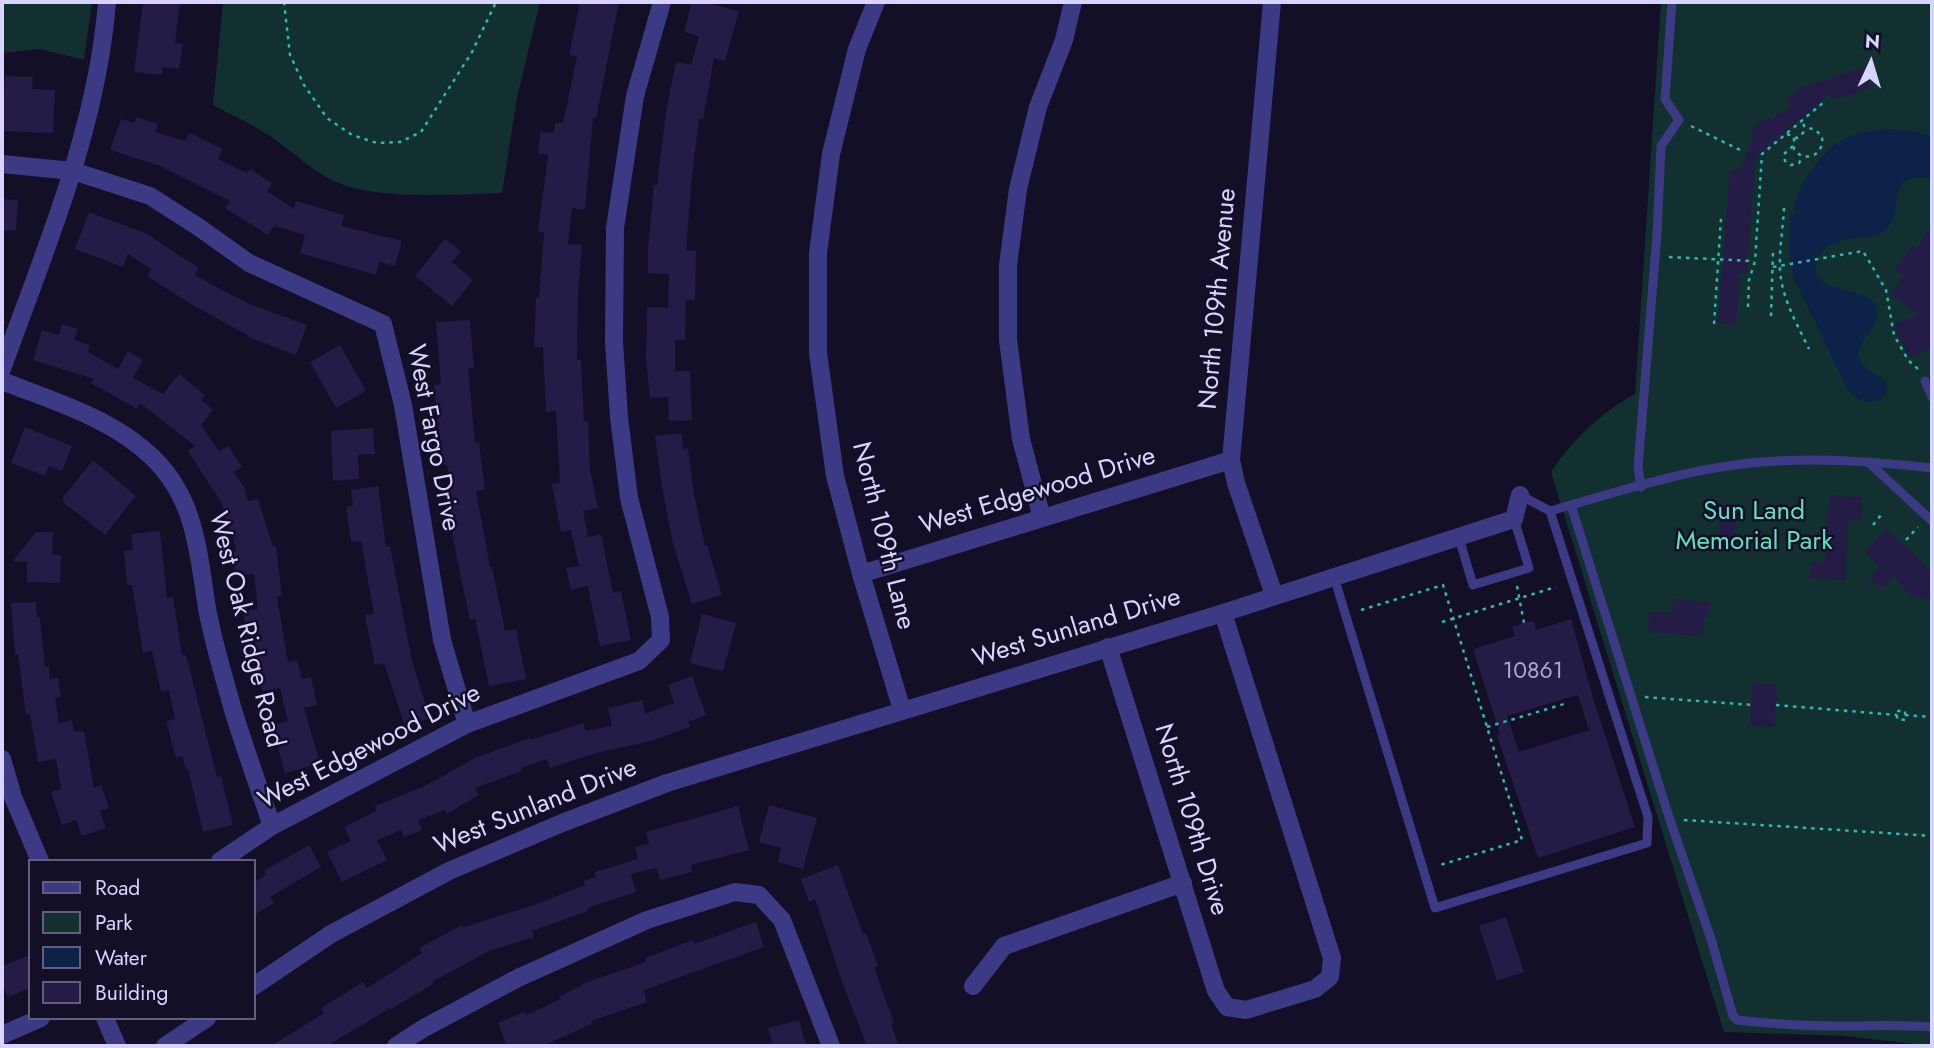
<!DOCTYPE html>
<html>
<head>
<meta charset="utf-8">
<style>
  body { margin:0 }
  #map { position:relative; width:1934px; height:1048px; overflow:hidden; background:#130f26; font-family:Jost,sans-serif }
  canvas { display:block }
  .frame { position:absolute; inset:0; border:4px solid #d9d4ff; pointer-events:none }
  .legend { position:absolute; left:28px; top:859px; width:228px; height:161px; box-sizing:border-box; background:#130f26; border:2px solid #625e7d; margin:0; padding:9px 12px; list-style:none; font-size:21px; color:#d9d4ff }
  .legend li { display:flex; align-items:center; gap:14px; height:35px }
  .legend b { width:35px; border:2px solid #625e7d }
  .north { position:absolute; left:1836px; top:28px; width:70px; height:70px; -webkit-text-stroke:5px #130f26; paint-order:stroke; rotate:4deg; font-size:19px; font-weight:700; line-height:28px; text-align:center; color:#d9d4ff }
  .north::after { content:''; display:block; margin:auto; width:24px; height:32px; background:#d9d4ff; clip-path:polygon(50% 0,100% 100%,50% 72%,0 100%) }
</style>
</head>
<body>
<div id="map">
<canvas width="1934" height="1048"></canvas>
<div class="frame"></div>
<ul class="legend">
<li><b style="height:9px;background:#3d3a85"></b>Road</li>
<li><b style="height:19px;background:#12302f"></b>Park</li>
<li><b style="height:19px;background:#0c2248"></b>Water</li>
<li><b style="height:19px;background:#241b47"></b>Building</li>
</ul>
<div class="north">N</div>
</div>
<script>
const context = document.querySelector('canvas').getContext('2d');
context.lineJoin = 'round';
function paint(path, color) { context.fillStyle = color; context.fill(path, 'evenodd'); }
function strokePath(path, color, width, dash) { context.strokeStyle = color; context.lineWidth = width; context.lineCap = dash ? 'butt' : 'round'; context.setLineDash(dash || []); context.stroke(path); }
function label(font, color, halo, rows, align = 'center') {
  context.font = font + ' Jost,sans-serif'; context.lineWidth = 5; context.setLineDash([]); context.textBaseline = 'middle'; context.strokeStyle = halo; context.fillStyle = color; for (const [text, x, y, turn = 0] of rows) {
    context.save(); context.translate(x, y); context.rotate((+turn || 0) * Math.PI / 180); context.textAlign = isNaN(turn) ? turn : align; if (halo) context.strokeText(text, 0, 0); context.fillText(text, 0, 0); context.restore();
  }
}
const green = new Path2D(`
  M2 2H92L84 60 40 49 2 53Z
  M223 2H540L517 98 502 193C457 194 382 200 341 184 315 174 293 152 270 136 252 124 232 115 213 105Z
  M1661 2H1932V1046L1845 1036 1724 1032 1551 472C1571 441 1603 411 1635 394Z`);
const water = new Path2D(`
  M1887 129 1918 132 1932 137V179C1891 172 1901 194 1893 219 1891 224 1886 229 1883 233 1868 238 1850 237 1836 243 1827 246 1819 251 1817 260 1806 296 1871 285 1877 308 1883 328 1850 342 1861 362 1866 371 1879 375 1886 382L1887 391C1876 409 1861 403 1848 391L1793 276 1790 261V216L1795 213C1794 197 1801 186 1810 173 1831 141 1849 132 1887 129Z`);
const building = new Path2D(`
  M143 2H180L175 43 183 44 179 69 163 67 162 75 134 72Z
  M580 2H619L596 119 593 118 585 210 572 208 568 244 582 245 578 290 577 360H581L584 421H588L590 470 598 508 583 511 588 537 601 534 613 593 621 591 631 640 600 646 588 586 571 590 566 568 579 566 571 530 561 532 552 484 560 483 556 411 546 412 543 347H534L536 298H539L544 232H538L548 155 538 154 540 132 554 133 555 123H563L577 57 569 55Z
  M692 2H702L739 11 725 61 714 58 703 119H699L692 175 686 250 696 251 695 300H686L685 340H675V371H690L692 420 669 421 668 397 650 398 646 359 647 307 668 308 669 274 648 273V249L654 185H657L666 112 676 62 691 65 699 36 684 32Z
  M1863 68 1870 88 1832 100 1830 93 1755 159 1747 274H1740L1736 325 1718 323 1730 170H1740L1755 136 1750 130 1768 116 1771 120 1791 105 1787 99 1805 85 1807 86Z
  M5 76 33 77 32 89 55 90 53 133 2 131Z
  M136 117 158 124 155 132 185 141 190 133 223 149 218 159 247 173 250 169 272 183 267 191 294 209 296 201 344 215 341 226 402 241 395 266 379 262 376 275 300 253 305 235 274 226 268 235 225 208 230 201 160 166 110 150 121 119 134 123Z
  M2 199 18 200 16 231 2 230Z
  M89 212 145 233 199 268 194 275 247 303 307 325 296 355 248 337 249 336 189 303 147 276 151 269 128 254 123 267 75 249Z
  M1932 225V347L1910 358 1894 325 1919 314 1891 295 1904 276 1895 270 1912 245 1917 248Z
  M445 239 461 251 452 262 473 280 452 306 415 276Z
  M470 320 474 368 468 369 475 443 479 442 485 490 476 491 490 567H492L505 631 516 629 526 679 489 686 475 619 470 620 457 559 448 510 453 509 447 465H443L434 385 441 384 436 322Z
  M62 324 78 329 74 340 90 345 88 352 118 369 128 351 143 360 133 378 163 394 179 374 205 395 201 400 213 410 201 425 219 451 228 446 242 467 234 472 244 487 248 501 258 499 273 547 276 546 282 596 277 597 288 662 297 660 302 679 311 677 317 705 304 708 320 763 285 773 272 725 288 721 280 688 262 691 255 661 252 662 243 611 258 609 254 574 236 576 233 551H237L221 502 188 451 195 446 140 403 137 409 91 383 94 379 33 360 42 330 59 335Z
  M340 345 366 391 336 408 310 362Z
  M25 427 72 446 62 471 49 466 45 476 11 463Z
  M373 428 375 454 358 455 359 479 333 481 331 431Z
  M682 433 683 449 688 448 694 494 705 546 707 545 722 595 692 604 673 544 662 487 655 436Z
  M93 460 136 496 105 535 63 502V497Z
  M378 486 386 547 390 546 412 661 430 718 405 726 384 663 375 665 365 615 374 614 361 541 351 542 346 507 353 505 351 490Z
  M1830 495 1862 498 1861 520 1849 519 1845 580 1810 578 1812 562 1825 563Z
  M1721 510 1736 511 1734 539 1719 538Z
  M1886 529 1932 572V598L1912 597 1894 575 1882 588 1869 578 1880 566 1865 553Z
  M160 531 167 598 173 597 182 655H186L217 777 221 776 233 825 203 832 188 769 186 770 182 756 176 758 166 721 175 719 169 690 161 692 152 651 143 653 132 585H127L124 551 133 550 131 534Z
  M36 532H53L52 555H61L60 583 27 582V562L13 561Z
  M1673 599 1709 602 1708 617 1704 619 1703 636 1648 632 1649 612 1673 613Z
  M36 602 37 617H40L45 667 49 666 50 679 58 678 61 697H55L59 723 72 720 74 732 84 731 94 788 101 785 109 808 100 811 106 828 82 836 76 820 62 825 51 792 61 789 56 759 38 762 30 714 26 715 18 654 15 655 11 603Z
  M702 614 736 623 723 671 690 663Z
  M1571 619 1594 701 1635 827 1538 858 1497 735 1500 734 1473 649 1515 636 1512 627 1524 623 1534 621 1536 630ZM1578 695 1589 730 1519 752 1507 716Z
  M692 676 706 715 688 722 690 727 651 741 596 753 550 768 547 759 521 768 522 771 475 788 479 795 447 814 445 810 418 820 422 830 404 837 401 830 377 840 387 860 342 882 327 852 351 841 344 827 377 811 375 806 427 785 475 758 530 738 531 740 583 723 586 731 612 726 608 708 643 700 645 714 674 703 668 685Z
  M1753 683 1777 685 1774 727 1750 725Z
  M769 805 817 818 803 869 778 862 781 848 759 842Z
  M738 806 749 850 691 865 692 872 660 880 657 868 631 874 636 892 587 908 588 911 532 931 534 937 489 951 432 982 433 984 391 1009 390 1008 327 1046H271L324 1013 321 1008 363 982 367 988 422 953 419 948 462 925 464 927 531 906 585 885 584 881 596 877 595 872 638 859 635 847 649 844 646 832Z
  M309 845 321 867 270 897 274 903 254 915V882L266 875 264 871Z
  M838 865 863 934 866 933 878 966 874 967 894 1023 891 1024 899 1046H867L841 979 815 899 809 902 801 879Z
  M1506 917 1524 972 1497 981 1479 926Z
  M756 922 764 947 644 990 647 1002 591 1021 592 1024 542 1046H507L498 1023 524 1012 526 1015 561 999 559 997 587 982 646 962 645 958 693 940 694 944Z
  M30 955V988L8 997 2 982V966Z
  M799 1020 806 1046H773L768 1028Z`);
const path = new Path2D(`
  M284 2 290 55 304 85 327 118 352 135 377 143 400 142 421 132 472 52 496 2
  M1691 126 1742 151
  M1787 134 1796 138 1800 137 1805 130 1803 122
  M1794 138V149L1801 156C1815 159 1824 150 1822 136L1814 129 1805 128
  M1793 146 1784 154 1785 161 1791 165 1799 163 1802 158
  M1784 208C1783 228 1779 250 1780 270 1782 299 1797 324 1809 349
  M1669 257 1753 261
  M1773 267 1863 251 1886 290 1894 335 1908 360 1918 369
  M1748 307 1749 280 1755 261 1762 154 1824 102
  M1771 316 1773 251
  M1714 324 1721 218
  M1873 525 1881 515
  M1906 540 1918 527
  M1517 586 1524 623
  M1361 610 1443 585 1522 840 1440 865
  M1442 622 1556 587
  M1645 697 1752 705
  M1776 705 1897 715
  M1897 711H1905V720L1897 719Z
  M1905 715 1932 717
  M1487 727 1564 704
  M1684 820 1932 836`);
const service = new Path2D(`
  M1925 381 1932 397
  M1868 462 1932 521
  M1641 487 1638 467 1657 234 1661 146 1679 120 1665 99 1672 2
  M1520 495 1550 511C1617 492 1692 467 1762 462 1819 457 1876 462 1932 468
  M1571 505 1669 817 1711 939 1733 1016 1737 1020C1771 1024 1806 1026 1840 1026 1871 1026 1901 1024 1932 1027
  M1459 538 1473 585 1529 568 1514 519
  M1334 577 1435 908 1647 843 1648 817 1550 511`);
const minor = new Path2D(`
  M876 2 857 49 831 154 818 253V353L835 476 861 574 902 710
  M1272 2 1231 460 1236 483 1274 595
  M2 164 73 171 150 196 197 226 249 263 383 324 403 405 442 640 467 724
  M2 369C45 249 97 130 107 2
  M2 381C53 401 112 418 152 457 196 499 198 552 207 608 213 642 224 677 233 710 245 749 259 788 272 826
  M1042 518 1021 439 1008 340V265L1018 189 1038 107 1064 40 1073 2
  M861 574 1231 460
  M1108 647 1216 991 1227 1007 1246 1010 1315 989 1330 977 1332 958 1223 613
  M2 759 13 797 40 861
  M220 861 272 826 467 724 639 661 661 640 660 617 629 498 619 417 614 342 615 228 635 96 662 2
  M254 986 331 934 449 871 562 823 667 783 1223 613 1514 519 1520 495
  M973 986 1004 946 1183 883
  M105 1018 117 1046
  M2 1035 41 1018
  M165 1046 207 1018
  M396 1046 424 1028 518 978 647 920 735 892 759 895 782 920 831 1046`);
const numberNames = [
  ["10861",1533,672]
];
const streetNames = [
  ["North 109th Avenue",1219,299,-85],
  ["West Fargo Drive",432,438,79],
  ["West Edgewood Drive",1038,492,-17],
  ["North 109th Lane",882,536,76],
  ["West Sunland Drive",1077,629,-17],
  ["West Oak Ridge Road",245,630,76],
  ["West Edgewood Drive",370,748,-27],
  ["West Sunland Drive",536,808,-22],
  ["North 109th Drive",1190,820,73]
];
const parkNames = [
  ["Sun Land",1754,513],
  ["Memorial Park",1754,543]
];
paint(green, '#12302f');
paint(water, '#0c2248');
paint(building, '#241b47');
strokePath(path, '#2fb8b0', 2.5, [3.5, 5]);
strokePath(service, '#3d3a85', 9);
strokePath(minor, '#3d3a85', 18);
label('23px', '#aca6d1', null, numberNames);
label('26px', '#d9d4ff', '#130f26', streetNames);
label('26px', '#5fe0c0', '#130f26', parkNames);
</script>
</body>
</html>
